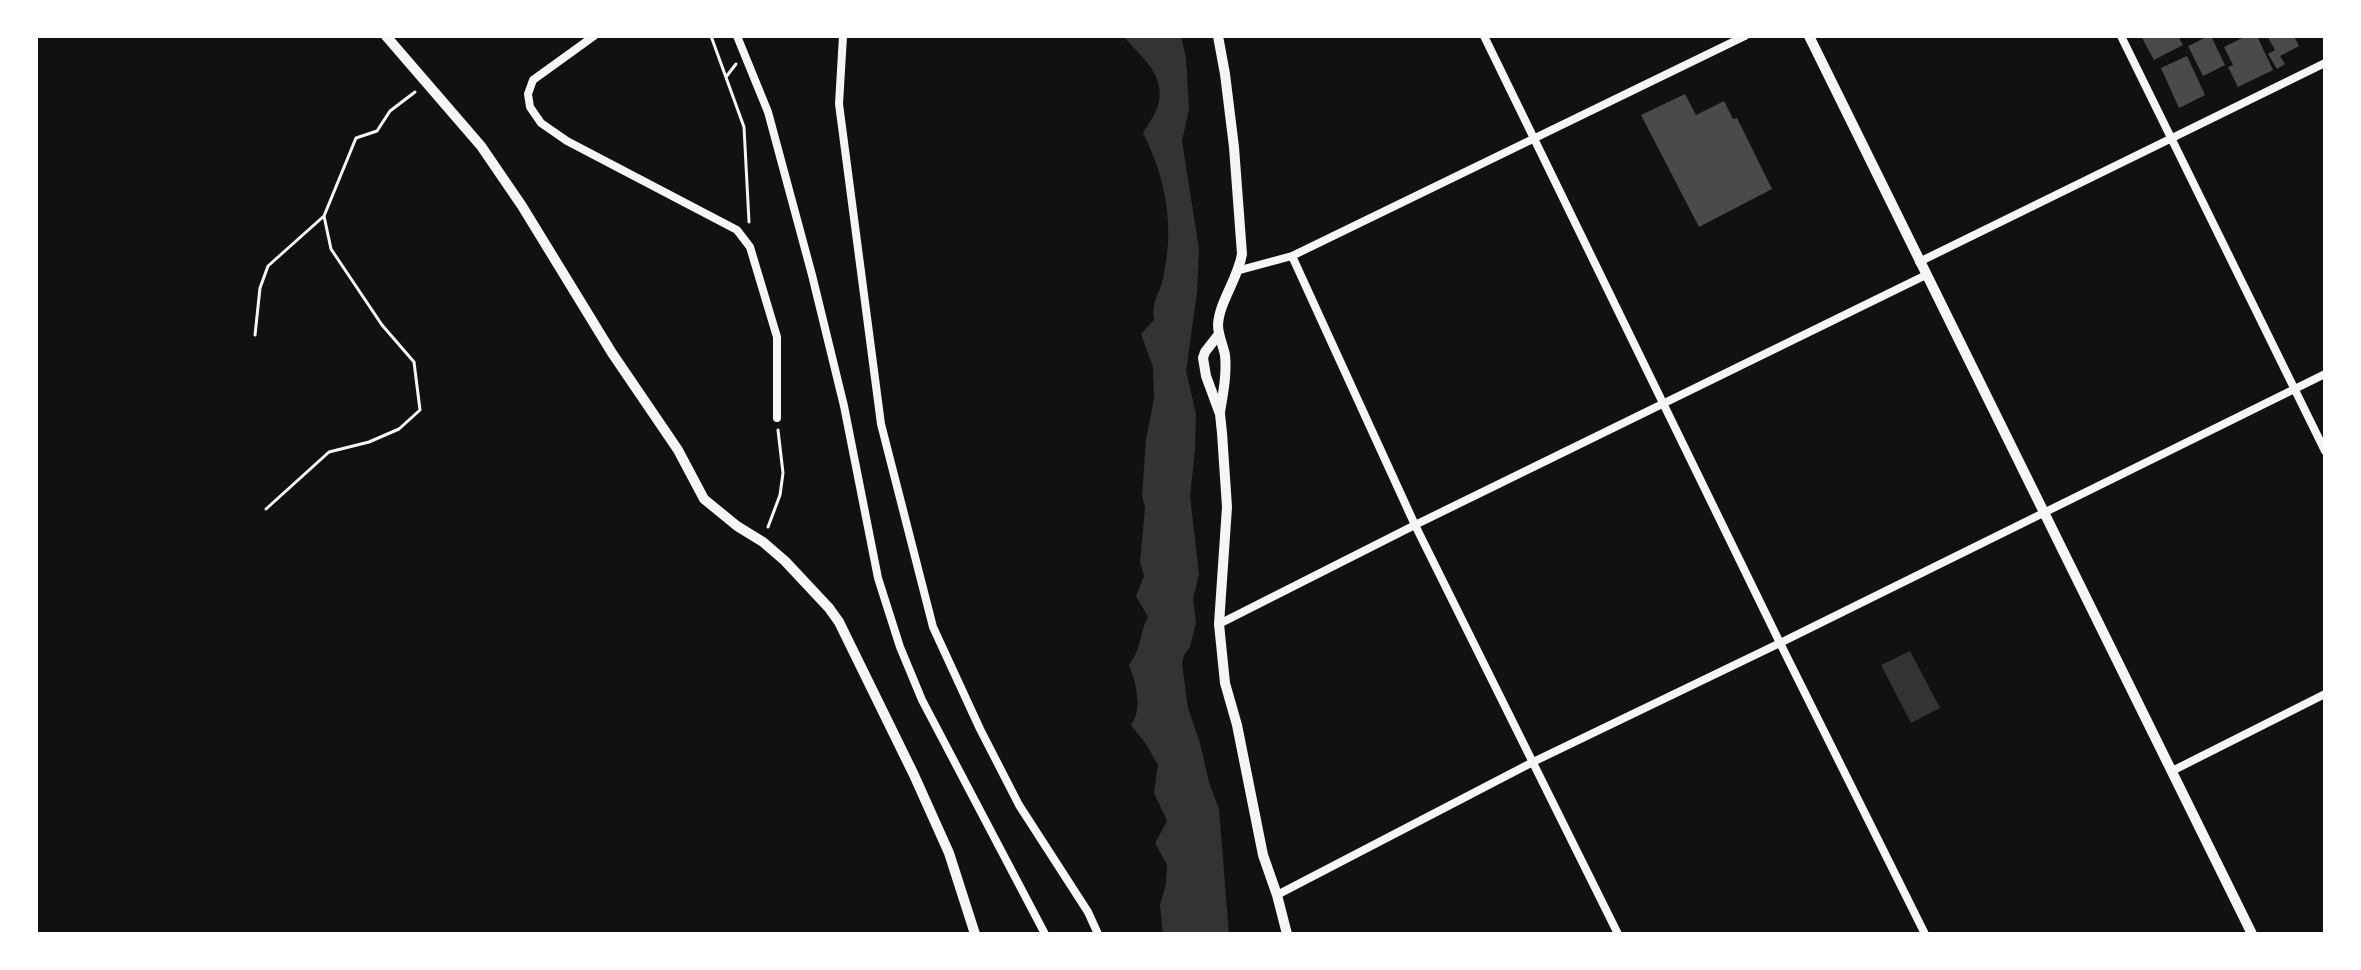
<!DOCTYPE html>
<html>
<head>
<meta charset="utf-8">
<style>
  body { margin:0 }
  #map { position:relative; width:2361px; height:970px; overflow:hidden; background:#111; font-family:"Space Grotesk",sans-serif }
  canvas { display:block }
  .frame { position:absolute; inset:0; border:38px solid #fff; pointer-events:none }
</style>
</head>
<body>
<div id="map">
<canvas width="2361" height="970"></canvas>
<div class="frame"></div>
</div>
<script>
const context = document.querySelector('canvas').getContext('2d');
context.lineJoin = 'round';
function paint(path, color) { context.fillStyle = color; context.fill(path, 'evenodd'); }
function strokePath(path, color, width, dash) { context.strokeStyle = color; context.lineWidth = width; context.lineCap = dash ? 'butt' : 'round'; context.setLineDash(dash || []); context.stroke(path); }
const water = new Path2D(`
  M1123 36H1181L1186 58 1189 109 1182 141 1199 249 1197 293 1186 371 1196 414 1195 451 1190 496 1199 574 1193 599 1196 623 1190 647 1184 655 1182 664 1188 708 1200 743 1209 782 1219 809 1229 934H1163L1160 905 1166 883 1167 865 1155 843 1167 821 1154 793 1158 765 1146 744 1131 725C1143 709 1136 682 1129 665 1143 646 1138 636 1148 617L1136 596 1144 576 1140 562 1145 508 1142 496 1146 439 1154 399 1153 367 1141 334 1154 320C1152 296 1159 298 1163 278 1175 228 1166 178 1143 133 1148 124 1156 114 1158 105 1167 75 1140 56 1123 36Z
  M1910 651 1940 708 1911 723 1881 665Z`);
const building = new Path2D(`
  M2141 36H2178L2183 45 2154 60Z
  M2209 36H2211L2225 65 2203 76 2188 46Z
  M2246 36H2257L2273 70 2238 87 2228 67 2233 65 2224 47Z
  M2267 36H2294L2299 46 2280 56 2285 64 2277 69 2268 54 2275 50Z
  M2187 56 2205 95 2179 108 2161 68Z
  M1685 94 1696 115 1724 101 1733 119 1737 118 1772 189 1699 227 1641 115Z`);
const path = new Path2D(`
  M711 36 744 127 749 222
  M726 77 736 64
  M255 335 260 288 268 266 324 216
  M266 509 329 452 369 442 399 429 420 410 414 362 382 325 331 249 324 216 356 138 377 131 390 111 415 92
  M768 527 780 495 783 473 778 430`);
const minor = new Path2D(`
  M594 36 533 80 528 94 530 107 541 123 567 141 737 230 750 247 777 337V418
  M737 36 768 112 812 275 844 406 878 578 900 647 922 700 1045 934
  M843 36 839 104 881 424 933 627 980 729 1019 805 1088 912 1098 934
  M1484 36 1780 643 1925 934
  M2121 36 2325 451
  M1292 256 1415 525 1618 934
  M1919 262 2325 63
  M1240 270 1292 256 1745 36
  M1219 624 1415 525 1926 275
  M2172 771 2325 694
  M1277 895 1533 762 1780 643 2325 374`);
const tertiary = new Path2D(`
  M386 36 481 146 522 206 612 353 678 450 704 499 737 526 763 542 785 561 829 608 839 622 914 775 949 853 975 934
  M1218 36 1225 74 1234 147 1242 254C1238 279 1219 302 1218 325 1218 335 1223 345 1225 355 1227 374 1223 394 1220 412
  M1809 36 2252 934
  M1219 334 1205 352 1203 358 1206 376 1220 414 1222 433 1227 507 1219 624 1225 683 1237 725 1263 855 1277 895 1287 934`);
paint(water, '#333');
paint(building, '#4a4a4a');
strokePath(path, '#f5f5f5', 3);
strokePath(minor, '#f5f5f5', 8);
strokePath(tertiary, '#f5f5f5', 10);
</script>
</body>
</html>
